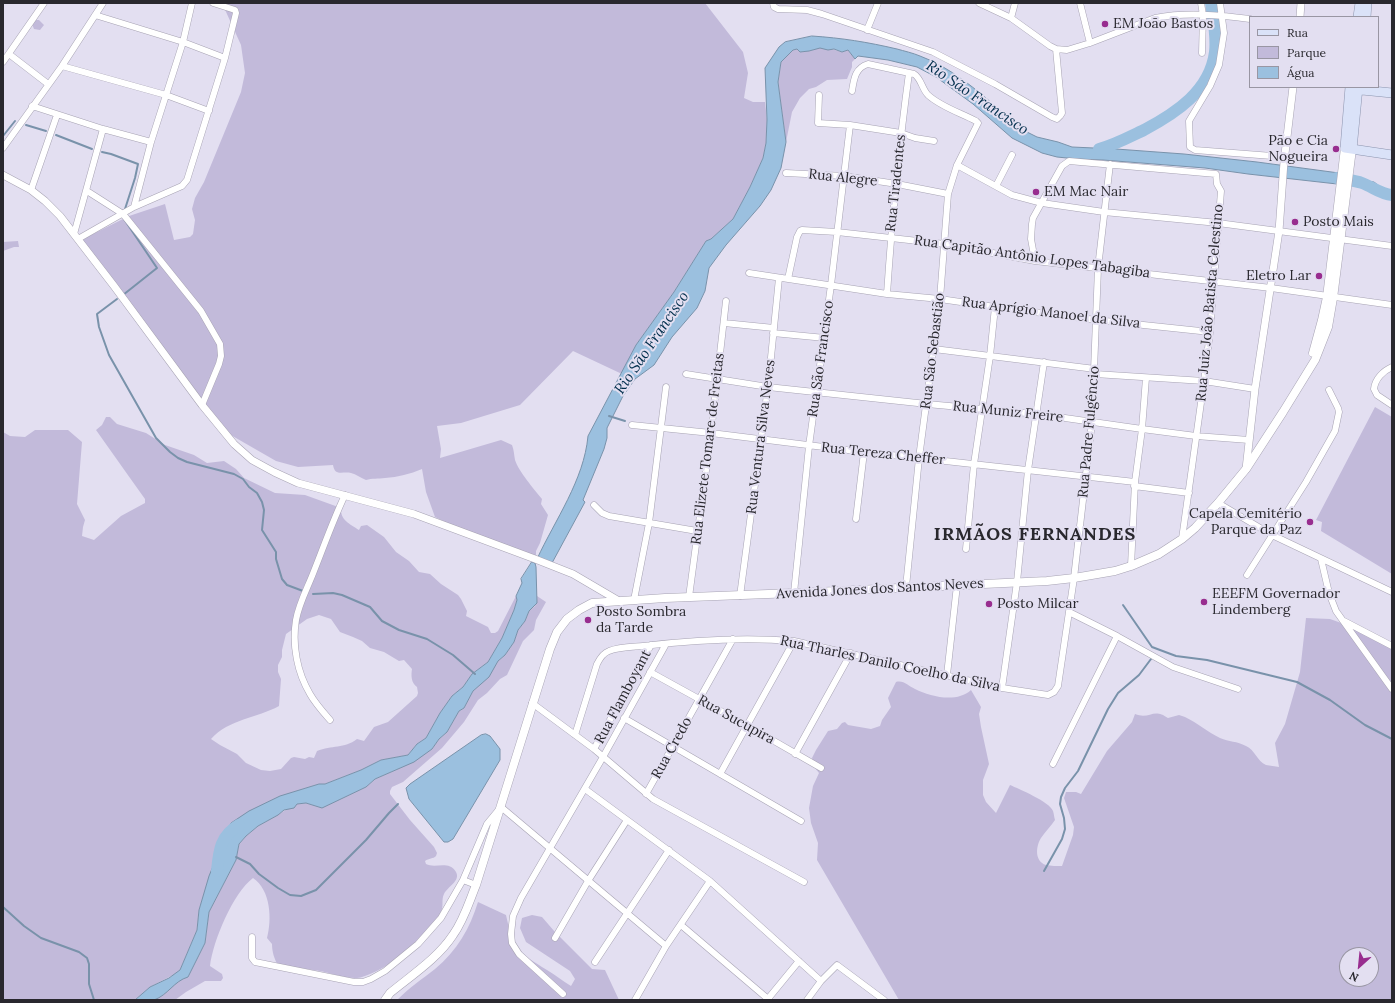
<!DOCTYPE html>
<html>
<head>
<meta charset="utf-8">
<style>
  body { margin:0 }
  #map { position:relative; width:1395px; height:1003px; overflow:hidden; background:#e3dff1; font-family:Lora,serif }
  canvas { display:block }
  .frame { position:absolute; inset:0; border:4px solid #29282e; pointer-events:none }
  .legend { position:absolute; left:1249px; top:16px; width:130px; height:72px; box-sizing:border-box; background:#e3dff1; border:1px solid #9996a3; margin:0; padding:5px 7px; list-style:none; font-size:12px; color:#29282e }
  .legend li { display:flex; align-items:center; gap:8px; height:20px }
  .legend b { width:20px; border:1px solid #9996a3 }
  .north { position:absolute; left:1339px; top:947px; width:40px; height:40px; box-sizing:border-box; background:#e3dff1; border:1px solid #9996a3; border-radius:50%; rotate:207deg; font-size:11px; font-weight:700; line-height:16px; text-align:center; color:#29282e }
  .north::after { content:''; display:block; margin:auto; width:14px; height:18px; background:#982d8f; clip-path:polygon(50% 0,100% 100%,50% 72%,0 100%) }
</style>
</head>
<body>
<div id="map">
<canvas width="1395" height="1003"></canvas>
<div class="frame"></div>
<ul class="legend">
<li><b style="height:5px;background:#dae2f8"></b>Rua</li>
<li><b style="height:11px;background:#c2bada"></b>Parque</li>
<li><b style="height:11px;background:#9bc0df"></b>Água</li>
</ul>
<div class="north">N</div>
</div>
<script>
const context = document.querySelector('canvas').getContext('2d');
context.lineJoin = 'round';
function paint(path, color) { context.fillStyle = color; context.fill(path, 'evenodd'); }
function strokePath(path, color, width, dash) { context.strokeStyle = color; context.lineWidth = width; context.lineCap = dash ? 'butt' : 'round'; context.setLineDash(dash || []); context.stroke(path); }
function label(font, color, halo, rows, align = 'center') {
  context.font = font + ' Lora,serif'; context.lineWidth = 4; context.setLineDash([]); context.textBaseline = 'middle'; context.strokeStyle = halo; context.fillStyle = color; for (const [text, x, y, turn = 0] of rows) {
    context.save(); context.translate(x, y); context.rotate((+turn || 0) * Math.PI / 180); context.textAlign = isNaN(turn) ? turn : align; if (halo) context.strokeText(text, 0, 0); context.fillText(text, 0, 0); context.restore();
  }
}
const green = new Path2D(`
  M222 3H705L743 52 748 73 744 98 753 102H765L767 120 766 143 763 158 750 187 733 219 711 239 706 241 674 292 636 345 622 374 573 351 520 405 461 423 437 426 441 449 440 458 501 440 512 445C514 450 514 455 515 460 519 472 534 489 542 499L541 504 548 515 540 543 536 551V558L462 530 435 517 426 492 422 469C410 474 398 477 385 478 378 479 372 478 366 480 361 478 356 474 351 473 343 471 335 477 333 465L298 467 276 461 229 434 200 400 82 241 87 237 129 216 165 204 174 240 190 237 193 234 195 220 192 209 195 198 204 182 241 92 245 73 241 45Z
  M35 20H39L44 25 40 30 34 29 32 24Z
  M815 48C824 47 835 50 842 52L848 50 855 59 852 62V67L847 79 827 80 816 87 809 89 800 98 792 112 786 142 778 82 781 62 793 50 797 49 800 52 813 50Z
  M18 241 19 247H14L3 251V242Z
  M1375 407 1392 417V574L1321 531 1322 522 1316 520Z
  M106 417H110L117 424 146 433 165 445 194 455 207 463 224 461 236 469 244 478 275 493 305 495 341 508C340 520 350 524 359 530L361 526 367 525 384 537 396 552 409 561 419 572 430 574 441 584 458 595 461 599 467 611 466 616 488 627 491 633H495L498 631 516 596 517 600 514 610 502 638 488 662 472 674 463 687 452 696 440 713 426 738 417 744 408 755 381 760 361 770 325 784H319L304 789 231 823 199 910 197 930 180 970 177 973 150 987 135 1000H3V432L10 436 25 437 35 430H68L82 442 77 504 85 520 83 527 82 536 94 540 121 516 145 503V499L130 478 96 430 102 425ZM319 615 331 619 340 632 353 637 362 641 370 648 384 652 399 661 404 660 412 669C411 675 411 683 417 687L418 693 417 696 388 722 374 727 364 741 357 739C344 749 332 745 317 751L314 758 309 757 305 759 294 757 291 758 281 769 270 771 261 770 246 763 237 754 220 745 211 739C229 719 257 718 279 706L281 679 278 672V665L282 657V650L286 634 307 619Z
  M537 596 546 602 536 620 534 630 523 641 507 675 500 679 487 693 478 700 464 722 442 748 403 782 392 787 390 791V794L410 820 434 847 437 853 436 856C433 859 429 858 425 861L426 864C435 869 449 860 456 872 461 881 447 887 444 894 441 900 444 906 441 912 439 917 434 922 430 926 412 947 389 969 362 977 352 981 331 973 320 971 306 969 292 967 278 965 274 959 272 951 272 944L267 938C272 920 271 890 253 878 233 893 213 941 210 966L222 974 223 978 221 981H205L186 992 175 1000H154L165 993 178 980 188 977 191 970 205 943 209 912 236 860 239 844 246 836 258 826 296 804 306 803 322 807 366 787 375 779 402 767 432 749 439 739 447 732 459 711 464 708 473 691 498 661 505 655 514 642 518 630 525 621 529 611 535 606 537 600Z
  M1306 618 1330 619 1344 624 1392 649V1000H899L817 860 818 843 811 823 809 808 813 786 819 773 815 768 812 758 816 750 828 731 837 729 842 723 845 722 848 725 871 729 880 726 882 720 891 707 888 698 896 682C904 680 908 686 915 689 931 697 957 703 971 690L981 707 979 714 981 727 989 764 983 780V795L986 802 996 813 1010 785C1019 789 1050 802 1053 811 1054 814 1054 817 1055 820 1051 826 1045 832 1041 838 1036 846 1034 861 1046 865 1051 866 1057 866 1062 866L1073 835 1074 827 1064 798 1066 792H1076L1081 794 1107 751 1132 722 1135 714C1150 720 1153 707 1168 718L1179 715 1185 717C1198 723 1207 732 1220 738 1229 742 1237 741 1246 746 1255 750 1257 761 1266 765 1270 766 1275 766 1279 767L1275 743 1285 724 1300 672ZM1347 955H1371V979H1347Z
  M478 902 506 915C513 948 519 953 547 970 556 975 562 981 571 986L575 979 570 971 526 942 520 928 522 918 532 915 542 917 555 932 592 969 605 970 619 1000H397C409 988 422 979 435 969 457 951 470 928 478 902Z`);
const water = new Path2D(`
  M812 36C842 38 867 42 897 49 904 51 913 53 920 56 950 67 977 90 1001 111L1005 116 1017 124 1020 129 1027 132 1037 137 1058 142 1072 147 1116 149 1184 154 1257 162 1339 173 1337 184 1248 174 1205 168 1103 160 1077 159 1057 157 1042 153 1012 138 973 104 936 77 917 67 888 60 858 56 855 59 848 50 842 52 834 49 828 50 820 48 809 51 800 52 797 49 793 50 781 62 778 82 786 142 781 168 771 190 760 206 726 245 709 268 705 291 697 308 672 337 654 365 635 379 623 396 607 428V438L604 449 583 500 585 502 552 563 537 559C555 520 584 480 588 436L636 345 674 292 706 241 711 239 733 219 750 187 763 158 766 143 767 120 765 68 779 47 785 42Z
  M1360 180 1374 182 1383 189 1392 192V199L1375 194 1370 188 1359 187Z
  M532 562 535 563 536 567 537 603 529 611 525 621 518 630 514 642 505 655 498 661 489 677 473 691 464 708 459 711 447 732 439 739 432 749 414 762 375 779 366 787 322 808 306 803 297 804 294 808 284 810 278 815 258 826 246 836 239 844 236 860 209 912 205 943 188 977C174 981 168 995 154 1000 149 1002 141 1000 135 1000L150 987 169 978 180 970 197 930 199 910 209 876 231 823 249 811 280 796 319 784H325L361 770 381 760 408 755 417 744 426 738 440 713 452 696 463 687 472 674 488 662 502 638 514 610 517 600 516 596 522 583 521 579Z
  M486 734 490 736 500 749V760L453 839 448 842H444L409 799 406 788 410 784 481 735Z`);
const stream = new Path2D(`
  M26 125 46 131
  M56 135 92 149
  M3 136 15 121
  M102 152 111 154 138 164 135 178 125 209
  M123 295 157 268 124 219
  M117 299 97 314 99 327 109 355 156 438 170 452 178 458 187 462 234 474 243 479 249 487 257 493 262 502 264 510 262 530 276 552V559L282 579 287 585 303 591
  M609 416 625 421
  M313 594 333 593 342 595 370 607 382 621 399 630 427 639 453 655 475 674
  M1123 605 1152 647 1176 656 1207 660 1297 682 1330 700 1365 725 1392 739
  M236 857 250 864 259 874 278 888 290 895 301 896 316 890 366 840 389 813 398 804
  M1044 871 1062 839 1065 829 1064 818 1060 804 1061 797 1065 788 1078 771 1108 709 1118 693 1139 675 1151 659
  M3 907 24 926 41 938 79 952 87 958 89 964V984L94 1000`);
const river = new Path2D(`
  M1099 149C1115 145 1129 137 1144 130 1176 113 1210 91 1215 52 1217 36 1213 18 1211 3
  M1337 178C1345 180 1354 180 1362 183 1373 187 1380 194 1392 195
  M217 871C219 851 220 836 239 825`);
const minor = new Path2D(`
  M773 3 774 7 778 9 807 10 822 14 933 52 995 84 1052 117 1057 119 1060 116 1062 113 1056 49
  M979 3 1011 18 1050 46 1056 49 1067 50 1090 43 1155 18C1186 12 1219 15 1250 19
  M1080 3 1090 43
  M1201 3 1203 15 1202 53
  M1220 3 1224 33 1219 65 1210 86 1189 121 1190 147 1195 150 1285 157
  M95 15 183 42 225 58
  M1011 18 1015 3
  M867 30 878 3
  M9 54 48 84
  M3 62 44 3
  M62 66 166 95 209 111
  M852 91C854 79 855 68 868 64L914 74C921 78 922 89 928 95 941 107 961 113 976 121L978 123 957 165 948 194 940 299 919 458 906 587
  M819 95 818 123 850 125 901 133 915 138 934 141
  M32 106 103 129 151 142
  M3 148 62 66 103 3
  M957 165 1012 195 1042 203 1104 212 1218 223 1392 246
  M786 173 844 176 897 184 948 194
  M996 186 1012 155
  M31 190 57 115
  M87 191 123 214 201 311 220 344 221 356 219 364 202 405
  M134 207 151 142 183 42 192 3
  M74 234 103 129
  M78 239 134 207 182 186 187 180 225 58 236 13 235 10 213 3
  M1035 261 1031 239 1032 224 1033 218 1062 166 1069 161 1216 174 1217 184 1221 191 1210 332 1204 381 1182 539
  M749 273 887 294 940 299 995 307 1096 320 1210 332
  M788 279 797 237 800 231 802 230 837 232 945 244 1035 261 1271 288 1392 305
  M887 294C892 220 899 146 909 73
  M724 323 774 328
  M773 333 825 338
  M934 349 1095 369
  M1392 367C1383 371 1375 379 1374 389L1377 395 1392 405
  M686 374 768 387 927 404 1037 414 1142 429 1196 436 1249 440
  M1095 374 1204 381 1255 389
  M632 425 711 433 864 452 1135 482
  M1134 486 1189 493
  M1218 503 1272 535 1392 592
  M594 505 602 513 609 516 697 531
  M856 519 864 452
  M966 549 974 464 990 356 995 307
  M1321 559 1329 593 1336 611 1392 689
  M1131 566 1135 482 1142 429 1146 378
  M1247 575 1306 482 1335 431 1339 412 1338 408 1329 390
  M794 593 809 446 831 285 850 125
  M740 596 768 387 779 278
  M689 597 711 433 726 301
  M634 600 649 523 666 387
  M1069 612 1117 636 1173 667 1238 689
  M1344 621 1392 646
  M650 672 748 726 821 768
  M947 675 957 585
  M1002 688 1017 582 1028 470 1044 362
  M532 703 594 749 653 799 804 882
  M624 718 801 821
  M330 720C323 712 315 703 310 694 297 672 292 645 296 620 299 603 308 587 314 571 324 546 333 520 345 495
  M575 735 597 664C600 658 603 653 609 651 619 647 633 647 643 646 693 640 744 637 794 641L1002 688 1048 695 1054 692 1058 686 1074 578 1092 422 1098 268 1110 164
  M594 749 651 645
  M795 754 851 653
  M1053 764 1117 636
  M720 774 794 641
  M585 789 710 881 821 981
  M646 794 733 639
  M463 880 487 824 501 807 666 946
  M681 925 768 999
  M252 937V958L255 962 354 982H363L371 979 385 971 418 944 441 918 463 880 476 885
  M555 938 588 881 627 820
  M595 962 669 850
  M563 994 519 954 512 943 511 934 513 916 521 898 603 757 666 644
  M635 1000 666 946 710 881
  M767 1000 799 961
  M807 1000 821 981 837 965 884 1000`);
const tertiary = new Path2D(`
  M1300 17 1301 3
  M3 175 31 190 45 201 60 216 114 286 202 405 234 444 252 460 274 472 298 483 414 514 535 559 573 574 619 601
  M1246 469 1255 389 1279 231 1284 162 1293 87`);
const secondary = new Path2D(`
  M1313 353 1322 320 1327 297 1345 148
  M385 1000 390 993C412 975 438 958 453 935 464 920 469 902 476 885L550 649 557 632 567 619 579 610 592 603 665 598 794 593 1047 581 1074 578 1115 571 1131 566 1159 554 1182 539 1195 528 1218 503 1246 469 1283 412 1315 360 1328 327 1333 298 1352 149`);
const primary = new Path2D(`
  M1358 17 1360 3
  M1366 17 1367 3
  M1350 87 1345 148 1392 155
  M1352 89 1392 93
  M1352 149 1358 87`);
const markers = [
  [1105,24,4,"#982d8f"],
  [1336,149,4,"#982d8f"],
  [1036,192,4,"#982d8f"],
  [1295,222,4,"#982d8f"],
  [1319,276,4,"#982d8f"],
  [1310,522,4,"#982d8f"],
  [1204,602,4,"#982d8f"],
  [989,604,4,"#982d8f"],
  [588,620,4,"#982d8f"]
];
const poiNames = [
  ["EM João Bastos",1113,24],
  ["Pão e Cia",1328,141,"right"],
  ["Nogueira",1328,157,"right"],
  ["EM Mac Nair",1044,192],
  ["Posto Mais",1303,222],
  ["Eletro Lar",1311,276,"right"],
  ["Capela Cemitério",1302,514,"right"],
  ["Parque da Paz",1302,530,"right"],
  ["EEEFM Governador",1212,594],
  ["Lindemberg",1212,610],
  ["Posto Milcar",997,604],
  ["Posto Sombra",596,612],
  ["da Tarde",596,628]
];
const streetNames = [
  ["Rua Alegre",843,178,6],
  ["Rua Tiradentes",896,183,-84],
  ["Rua Capitão Antônio Lopes Tabagiba",1032,257,8],
  ["Rua Juiz João Batista Celestino",1210,303,-85],
  ["Rua Aprígio Manoel da Silva",1051,313,7],
  ["Rua São Sebastião",933,351,-83],
  ["Rua São Francisco",821,359,-82],
  ["Rua Muniz Freire",1008,412,6],
  ["Rua Padre Fulgêncio",1089,432,-85],
  ["Rua Ventura Silva Neves",761,437,-83],
  ["Rua Elizete Tomare de Freitas",708,449,-83],
  ["Rua Tereza Cheffer",883,454,6],
  ["Avenida Jones dos Santos Neves",880,589,-3],
  ["Rua Tharles Danilo Coelho da Silva",890,664,12],
  ["Rua Flamboyant",623,697,-62],
  ["Rua Sucupira",736,720,29],
  ["Rua Credo",672,748,-61]
];
const waterNames = [
  ["Rio São Francisco",977,98,34],
  ["Rio São Francisco",652,343,-56]
];
const districtNames = [
  ["IRMÃOS FERNANDES",1035,535]
];
paint(green, '#c2bada');
paint(water, '#9bc0df');
strokePath(water, '#7992aa', 1);
strokePath(stream, '#7992aa', 2);
strokePath(river, '#9bc0df', 12);
strokePath(minor, '#a7a3b3', 7);
strokePath(tertiary, '#a7a3b3', 8);
strokePath(secondary, '#a7a3b3', 9);
strokePath(primary, '#8c94ae', 10);
strokePath(minor, '#fff', 6);
strokePath(tertiary, '#fff', 7);
strokePath(secondary, '#fff', 8);
strokePath(primary, '#dae2f8', 9);
for (const [x, y, r, color] of markers) { const dot = new Path2D(); dot.arc(x, y, r, 0, 2 * Math.PI); context.fillStyle = color; context.fill(dot); strokePath(dot, '#e3dff1', 1.5); }
label('14px', '#29282e', '#e3dff1', poiNames, 'left');
label('14px', '#29282e', '#e3dff1', streetNames);
label('italic 15px', '#012e4c', '#e3dff1', waterNames);
context.letterSpacing = '1px';
label('bold 18px', '#29282e', '#e3dff1', districtNames);
context.letterSpacing = '0px';
</script>
</body>
</html>
